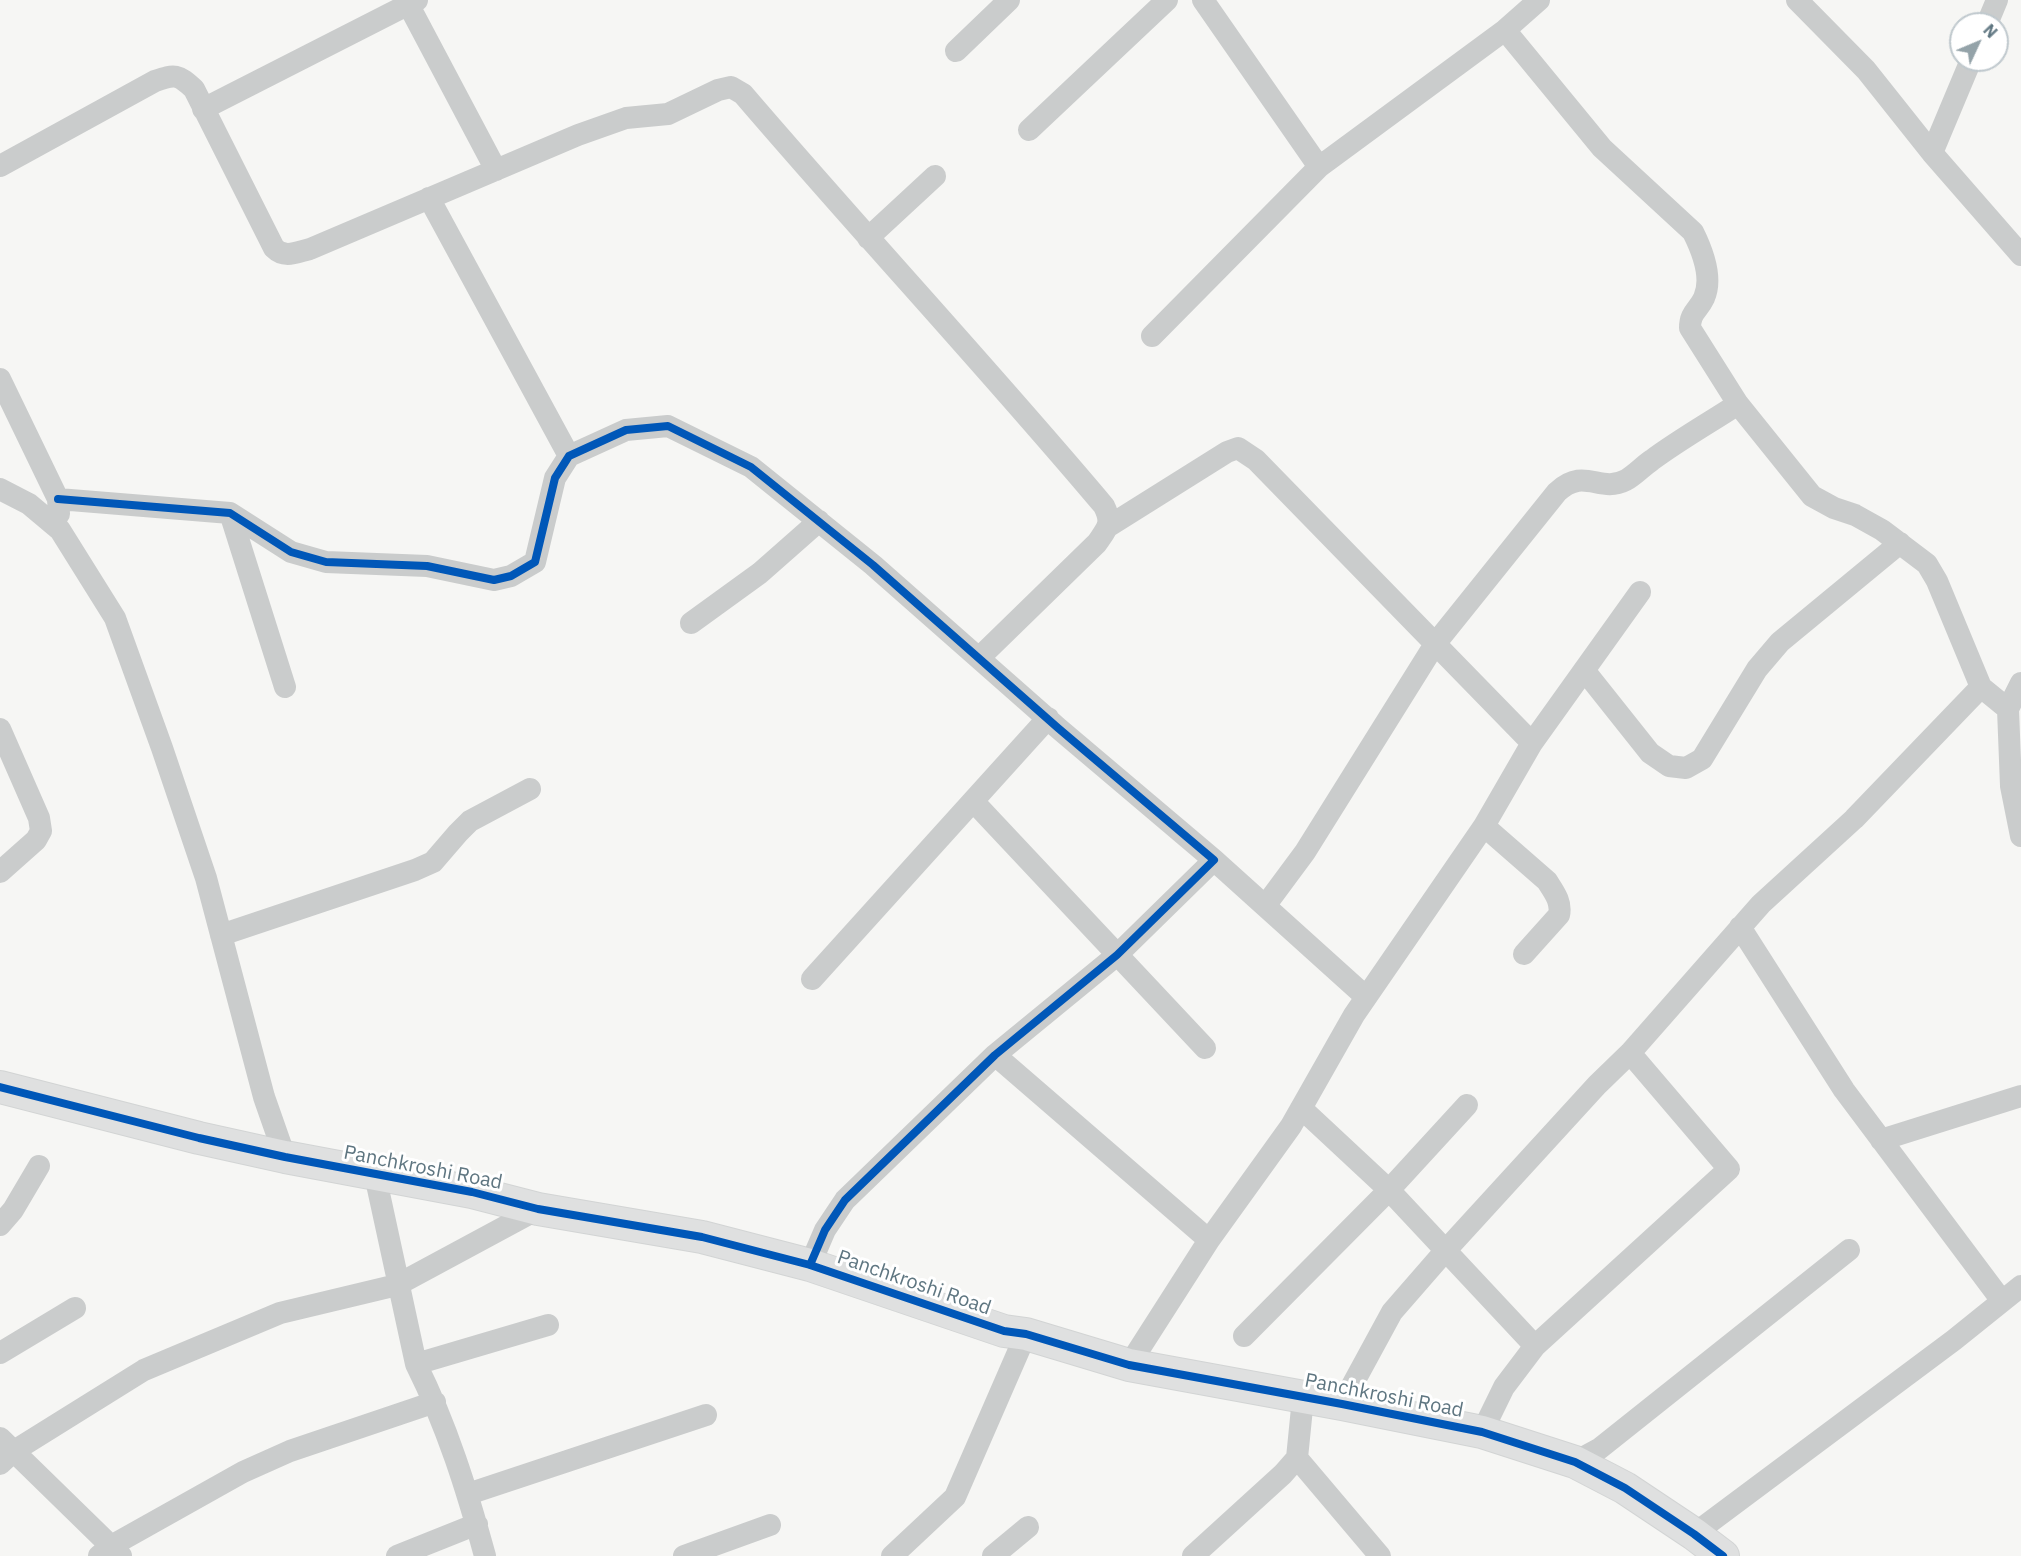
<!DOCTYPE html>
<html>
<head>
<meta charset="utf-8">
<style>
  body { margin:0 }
  #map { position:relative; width:2021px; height:1556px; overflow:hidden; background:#f6f6f4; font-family:"IBM Plex Sans",sans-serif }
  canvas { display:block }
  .north { position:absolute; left:1949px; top:12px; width:60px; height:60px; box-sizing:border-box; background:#fff; border:2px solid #bfc8cd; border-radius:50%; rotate:46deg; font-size:16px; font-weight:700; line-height:24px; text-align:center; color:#5f7681 }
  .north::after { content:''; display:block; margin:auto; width:21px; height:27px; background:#94a3a9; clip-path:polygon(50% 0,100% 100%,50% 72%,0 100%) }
</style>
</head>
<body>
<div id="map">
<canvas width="2021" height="1556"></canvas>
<div class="north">N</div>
</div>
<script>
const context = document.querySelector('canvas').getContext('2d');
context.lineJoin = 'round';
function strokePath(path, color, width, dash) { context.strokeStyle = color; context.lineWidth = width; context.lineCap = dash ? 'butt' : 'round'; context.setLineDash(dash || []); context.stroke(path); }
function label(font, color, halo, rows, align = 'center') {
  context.font = font + ' "IBM Plex Sans",sans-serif'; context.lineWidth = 6; context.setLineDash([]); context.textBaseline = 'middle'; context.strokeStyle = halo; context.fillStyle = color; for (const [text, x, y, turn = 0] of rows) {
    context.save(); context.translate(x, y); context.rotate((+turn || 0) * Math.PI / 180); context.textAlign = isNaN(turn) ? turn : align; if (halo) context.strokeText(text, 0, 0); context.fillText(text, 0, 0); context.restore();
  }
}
const street = new Path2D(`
  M406 0 496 170
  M1203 0 1319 167 1505 30 1539 0
  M1797 0 1866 70 1932 153 2021 255
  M1987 24 1997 0
  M1505 30 1602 148 1693 232C1702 250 1713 278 1704 298 1698 311 1690 312 1690 328L1738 404 1812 496 1834 508 1855 515 1882 530 1927 564 1937 581 1981 687 2008 709
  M956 51 1009 0
  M203 109 417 0
  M1029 130 1167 0
  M1932 153 1971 60
  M0 166 155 81C175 74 178 74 194 89L274 248C285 259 297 252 310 249L578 135 626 118 668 114 718 90 731 87 743 94C862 233 987 367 1104 506 1113 524 1107 528 1097 543L979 658
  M429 198 569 456
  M868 238 935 176
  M1152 336 1319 167
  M0 379 58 499 59 514
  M0 489 29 504 60 530 115 618 162 748 206 878 264 1097 285 1157
  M58 499 230 513 291 552 326 562 427 566 494 580 511 576 535 562 555 478 569 456 626 430 668 426 751 467 873 565 1058 728 1214 860 1117 955 995 1055 845 1200 825 1230 810 1265
  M230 513 285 687
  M1109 526 1227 452 1238 448 1256 460 1532 743
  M691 623 760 573 819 521
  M1584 670 1650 753 1669 766 1686 768 1702 759 1757 669 1780 642 1900 543
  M2021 683 2008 709 2011 786 2021 836
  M0 729 39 818 41 831 36 840 0 872
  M973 801 1205 1048
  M1484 826 1547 881C1554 892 1562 902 1559 915L1524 954
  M1214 860 1366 997
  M1265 906 1305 852 1435 644 1557 492C1585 466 1599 494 1626 480 1635 475 1643 466 1652 460 1679 440 1709 423 1738 404
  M1740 927 1844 1090 2002 1301
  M221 935 415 870 433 862 458 833 470 821 530 789
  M812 979 1048 718
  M995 1055 1209 1240
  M1301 1108 1389 1190 1535 1346
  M1881 1140 2021 1096
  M375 1175 416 1364
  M0 1225 13 1210 39 1166
  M1244 1336 1389 1190 1467 1105
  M0 1353 75 1308
  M1129 1365 1209 1240 1291 1126 1354 1015 1484 826 1532 743 1640 592
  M1342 1404 1392 1312 1446 1250 1597 1085 1630 1053 1761 904 1854 819 1981 687
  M1482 1432 1504 1387 1535 1346 1729 1169 1630 1053
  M0 1438 121 1556
  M1297 1458 1380 1556
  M1575 1462 1599 1449 1849 1250
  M0 1464 14 1451 144 1370 280 1313 397 1285 538 1209
  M468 1494 706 1415
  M1694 1534 1954 1340 2021 1286
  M99 1556 111 1546 243 1472 290 1451 435 1402
  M397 1556 477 1524
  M485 1556C467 1490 447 1426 416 1364L548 1325
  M684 1556 770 1525
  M892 1556 955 1497 1026 1334
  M993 1556 1028 1527
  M1193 1556 1283 1474 1297 1458 1303 1398`);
const secondary = new Path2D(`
  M0 1087 199 1138 285 1157 472 1192 538 1209 702 1237 810 1265 1004 1331 1026 1334 1129 1365 1342 1404 1482 1432 1575 1462 1625 1488 1694 1534 1723 1556`);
const cycleway = new Path2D(`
  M58 499 230 513 291 552 326 562 427 566 494 580 511 576 535 562 555 478 569 456 626 430 668 426 751 467 873 565 1058 728 1214 860 1117 955 995 1055 845 1200 825 1230 810 1265
  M0 1087 199 1138 285 1157 472 1192 538 1209 702 1237 810 1265 1004 1331 1026 1334 1129 1365 1342 1404 1482 1432 1575 1462 1625 1488 1694 1534 1723 1556`);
const streetNames = [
  ["Panchkroshi Road",423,1168,11],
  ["Panchkroshi Road",914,1283,19],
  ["Panchkroshi Road",1384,1396,11]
];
strokePath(secondary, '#d2d4d4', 34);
strokePath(street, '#cacccc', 22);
strokePath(secondary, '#dfe0e0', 32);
strokePath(cycleway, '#0057b8', 8);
label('20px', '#5f7681', '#fff', streetNames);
</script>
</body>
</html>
